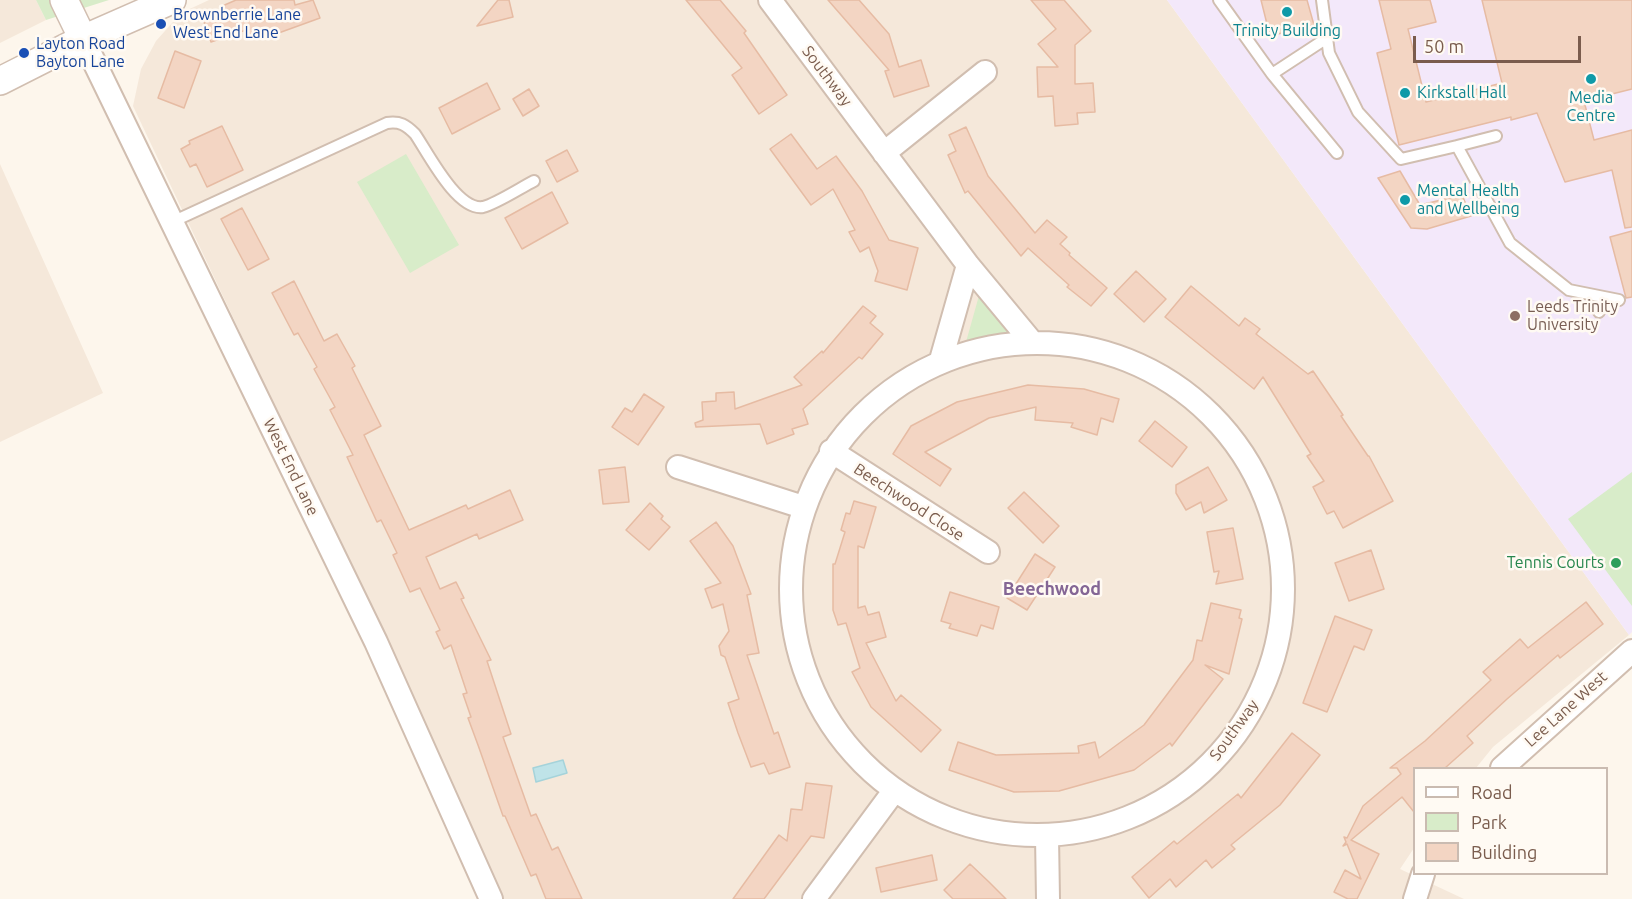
<!DOCTYPE html>
<html>
<head>
<meta charset="utf-8">
<style>
  body { margin:0 }
  #map { position:relative; width:1632px; height:899px; overflow:hidden; background:#fdf6ec; font-family:Ubuntu,sans-serif }
  canvas { display:block }
  .legend { position:absolute; left:1413px; top:767px; width:195px; height:108px; box-sizing:border-box; background:#fffaf3; border:2px solid #cabbb1; margin:0; padding:8px 10px; list-style:none; font-size:18px; color:#7a5c4d }
  .legend li { display:flex; align-items:center; gap:12px; height:30px }
  .legend b { width:30px; border:2px solid #cabbb1 }
  .scale { position:absolute; left:1413px; top:36px; width:168px; height:27px; box-sizing:border-box; border:3px solid #7a5c4d; border-top:0; padding-left:8px; font-size:18px; line-height:21px; white-space:nowrap; color:#7a5c4d; -webkit-text-stroke:4px #fffaf3; paint-order:stroke }
</style>
</head>
<body>
<div id="map">
<canvas width="1632" height="899"></canvas>
<ul class="legend">
<li><b style="height:8px;background:#fff"></b>Road</li>
<li><b style="height:16px;background:#d8ecc9"></b>Park</li>
<li><b style="height:16px;background:#f3d5c3"></b>Building</li>
</ul>
<div class="scale">50 m</div>
</div>
<script>
const context = document.querySelector('canvas').getContext('2d');
context.lineJoin = 'round';
function paint(path, color) { context.fillStyle = color; context.fill(path, 'evenodd'); }
function strokePath(path, color, width, dash) { context.strokeStyle = color; context.lineWidth = width; context.lineCap = dash ? 'butt' : 'round'; context.setLineDash(dash || []); context.stroke(path); }
function label(font, color, halo, rows, align = 'center') {
  context.font = font + ' Ubuntu,sans-serif'; context.lineWidth = 5; context.setLineDash([]); context.textBaseline = 'middle'; context.strokeStyle = halo; context.fillStyle = color; for (const [text, x, y, turn = 0] of rows) {
    context.save(); context.translate(x, y); context.rotate((+turn || 0) * Math.PI / 180); context.textAlign = isNaN(turn) ? turn : align; if (halo) context.strokeText(text, 0, 0); context.fillText(text, 0, 0); context.restore();
  }
}
const residential = new Path2D(`
  M0 0H36L46 20 0 43Z
  M209 0H1167L1629 635 1493 747 1476 768H1414V848L1400 869 1464 899H502L239 330 133 106 141 69 156 41 181 13Z
  M0 164 103 393 0 442Z`);
const education = new Path2D(`
  M1167 0H1632V632L1629 635Z`);
const green = new Path2D(`
  M36 0H109L46 20Z
  M406 154 459 245 410 273 357 182Z
  M980 292 1010 332 966 342Z
  M1632 472V606L1568 519Z`);
const water = new Path2D(`
  M563 760 567 773 536 782 533 768Z`);
const building = new Path2D(`
  M236 0H294L295 5 313 0 320 18 262 39 259 33 249 37 246 30 211 42 204 22 223 15 220 7Z
  M498 0H509L513 17 477 26Z
  M686 0H720L746 31 744 33 787 95 759 114 732 75 742 68Z
  M828 0H859L889 34 899 67 921 60 929 86 894 97 885 71 889 70Z
  M1031 0H1064L1091 31 1075 45V84L1093 83 1095 112 1077 113 1078 124 1055 126 1053 96 1038 97 1037 67H1058L1038 44 1056 29Z
  M1261 0H1307L1314 25 1270 36Z
  M1379 0H1430L1436 22 1408 29 1426 102 1502 83 1482 0H1632V89L1584 101 1594 140 1632 130V227L1625 228 1612 170 1565 182 1537 113 1511 120V117L1399 145 1377 53 1391 49Z
  M175 51 201 61 184 108 158 98Z
  M487 83 500 109 452 134 439 108Z
  M529 89 539 106 523 116 513 99Z
  M222 126 243 170 207 187 196 164 190 167 181 149 190 144 189 141Z
  M966 127 988 176 1035 233 1047 220 1067 237 1060 244 1070 253 1069 255 1107 288 1091 306 1067 287 1069 285 1028 248 1021 256 968 191 965 193 948 155 956 151 949 135Z
  M791 134 817 169 836 156 862 191 889 240 918 248 907 290 875 281 878 271 869 247 860 252 849 232 855 230 833 189 811 205 770 149Z
  M567 150 578 171 557 182 546 161Z
  M1400 171 1420 205 1462 195 1471 216 1427 229 1411 228 1378 178Z
  M552 192 568 223 522 249 505 218Z
  M242 208 269 259 248 270 221 219Z
  M1632 231V297L1626 298 1610 237Z
  M1136 271 1166 299 1144 322 1114 294Z
  M294 281 324 341 337 334 355 366 352 368 381 426 364 435 409 530 466 505 468 509 510 490 523 520 479 539 477 534 426 557 440 589 456 582 464 598 461 599 491 660 487 661 511 734 503 737 531 816 536 814 552 850 558 847 582 899H546L536 874 531 876 505 816H503L478 745 468 718 471 717 463 694 467 693 451 645 444 649 436 632 440 630 420 588 410 592 393 555 397 553 381 520 377 522 347 457 353 455 330 410 335 407 314 369 317 367 298 333 294 335 272 293Z
  M1191 286 1239 326 1245 318 1260 329 1256 334 1308 374 1313 371 1343 415 1341 416 1368 456H1369L1393 501 1343 528 1334 511 1327 514 1313 487 1324 481 1307 456 1311 454 1263 377 1254 389 1165 317Z
  M863 306 876 316 870 323 883 334 862 359 859 357 803 409 808 424 792 429 794 434 767 444 760 424 696 427 695 423 703 420 702 402 716 401V393L734 392 735 409 802 385 794 377 822 351 823 353Z
  M1028 385 1084 389 1119 399 1113 422 1101 418 1097 435 1071 427 1073 423 1035 420 1036 407 989 418 925 452 951 469 940 486 893 454 911 426 957 402Z
  M644 394 664 407 638 445 612 427 625 408 632 412Z
  M1155 421 1187 447 1172 467 1139 441Z
  M625 467 629 502 603 504 599 470Z
  M1208 467 1227 500 1204 513 1201 502 1186 510 1176 493V485Z
  M1024 492 1059 526 1043 543 1008 508Z
  M854 501 876 507 864 548 858 546V608L865 606 868 615 879 612 886 637 866 643 896 701 901 695 941 730 921 752 871 707 852 672 860 668 846 623 838 625 833 610V564H835L845 532 841 530 846 513 850 514Z
  M650 503 663 516 661 519 670 527 649 550 626 530Z
  M716 522 733 546 751 594 747 595 759 653 747 655 774 734 778 732 790 767 769 774 764 763 751 767 738 733 728 703 739 699 725 657 721 655 719 646 729 631 723 604 712 608 705 589 721 583 690 541Z
  M1233 528 1243 579 1216 584 1219 571 1214 572 1207 532Z
  M1371 550 1384 589 1349 601 1335 563Z
  M1035 554 1055 567 1027 610 1007 598Z
  M950 592 999 607 993 629 981 625 977 636 949 628 951 624 941 621Z
  M1586 602 1603 624 1560 658 1558 655 1507 699 1467 736 1473 743 1445 768H1414V812L1402 797 1351 840 1379 854 1357 899H1348L1334 892 1345 870 1361 879 1347 844 1343 846 1346 842 1344 837 1347 838 1363 806 1401 774 1397 768H1390L1425 741 1491 680 1483 672 1520 639 1528 648Z
  M1211 603 1241 610 1239 618 1242 619 1229 674 1205 665 1223 679 1172 746 1170 743 1134 770 1059 791 1014 792 949 770 958 742 996 755 1079 753 1078 746 1095 742 1099 758 1144 725 1193 660 1197 640 1202 641Z
  M1335 616 1372 630 1364 650 1354 646 1327 712 1303 703Z
  M1292 733 1320 755 1280 805 1231 845 1235 849 1212 868 1206 860 1176 887 1170 879 1149 898 1132 877 1174 841 1177 844 1238 794 1241 798Z
  M806 783 832 786 824 838 811 836 764 899H733L779 835 787 841 791 809 802 810Z
  M932 855 937 880 881 892 876 868Z
  M970 864 989 882 1006 899H953L944 890Z`);
const service = new Path2D(`
  M1219 0 1272 74
  M1322 0 1329 53 1358 112 1401 159 1457 146 1510 243 1569 290 1619 300
  M1327 38 1272 74 1337 153
  M1457 146 1496 136
  M172 222 387 123C400 121 406 125 415 134 428 153 457 211 483 207 496 204 522 187 534 181
  M1599 312 1603 297`);
const minor = new Path2D(`
  M770 0 968 265 1031 341
  M83 39 376 642 491 899
  M884 153 985 72
  M791 589a246 246 0 1 1 492 0a246 246 0 1 1-492 0Z
  M941 360 968 265
  M831 451 988 552
  M678 467 803 507
  M1502 768 1632 651
  M1047 836 1048 899
  M814 899 894 791
  M1415 899 1423 874`);
const tertiary = new Path2D(`
  M64 0 83 39
  M0 81 83 39 172 0`);
const markers = [
  [1287,12,6,"#0f9aa8"],
  [161,24,6,"#1a4fb4"],
  [24,53,6,"#1a4fb4"],
  [1591,79,6,"#0f9aa8"],
  [1405,93,6,"#0f9aa8"],
  [1405,200,6,"#0f9aa8"],
  [1515,316,6,"#8d6e63"],
  [1616,563,6,"#2e9e5b"]
];
const transitNames = [
  ["Brownberrie Lane",173,15],
  ["West End Lane",173,33],
  ["Layton Road",36,44],
  ["Bayton Lane",36,62]
];
const cultureNames = [
  ["Trinity Building",1287,31],
  ["Kirkstall Hall",1417,93,"left"],
  ["Media",1591,98],
  ["Centre",1591,116],
  ["Mental Health",1417,191,"left"],
  ["and Wellbeing",1417,209,"left"]
];
const streetNames = [
  ["Southway",827,76,53],
  ["West End Lane",291,467,64],
  ["Beechwood Close",909,502,33],
  ["Lee Lane West",1566,709,-42],
  ["Southway",1234,730,-54]
];
const educationNames = [
  ["Leeds Trinity",1527,307],
  ["University",1527,325]
];
const leisureNames = [
  ["Tennis Courts",1604,563]
];
const neighbourhoodNames = [
  ["Beechwood",1052,589]
];
paint(residential, '#f5e8da');
paint(education, '#f3e8fa');
paint(green, '#d8ecc9');
paint(water, '#bfe3e8');
strokePath(water, '#a5d3da', 1.5);
paint(building, '#f3d5c3');
strokePath(building, '#e6bba3', 1.5);
strokePath(service, '#d1beb0', 14);
strokePath(minor, '#d1beb0', 26);
strokePath(tertiary, '#d1beb0', 30);
strokePath(service, '#fff', 10);
strokePath(minor, '#fff', 22);
strokePath(tertiary, '#fff', 27);
for (const [x, y, r, color] of markers) { const dot = new Path2D(); dot.arc(x, y, r, 0, 2 * Math.PI); context.fillStyle = color; context.fill(dot); strokePath(dot, '#fffaf3', 2); }
label('16px', '#164399', '#fffaf3', transitNames, 'left');
label('16px', '#0d838f', '#fffaf3', cultureNames);
label('16px', '#7a5c4d', '#fffaf3', streetNames);
label('16px', '#785e54', '#fffaf3', educationNames, 'left');
label('16px', '#27864d', '#fffaf3', leisureNames, 'right');
label('bold 18px', '#846695', '#fffaf3', neighbourhoodNames);
</script>
</body>
</html>
